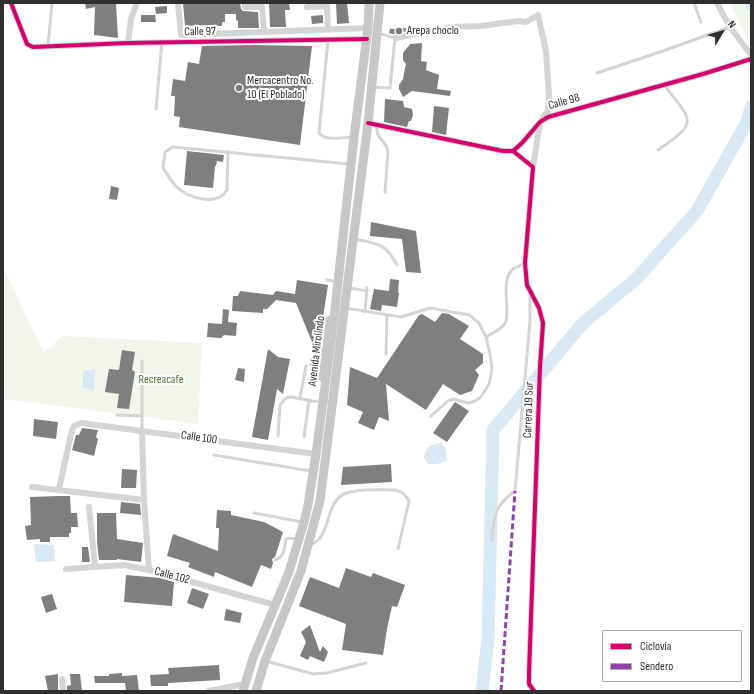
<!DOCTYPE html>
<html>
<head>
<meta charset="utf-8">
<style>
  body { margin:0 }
  #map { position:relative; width:754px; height:694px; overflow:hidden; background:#fff; font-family:"Sofia Sans Condensed",sans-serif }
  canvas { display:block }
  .frame { position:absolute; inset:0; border:4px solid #2f2f2f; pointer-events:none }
  .legend { position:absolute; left:602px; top:630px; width:140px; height:52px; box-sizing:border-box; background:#fff; border:1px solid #acacac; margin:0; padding:5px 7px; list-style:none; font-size:12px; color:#2f2f2f }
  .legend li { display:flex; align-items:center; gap:8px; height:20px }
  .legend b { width:20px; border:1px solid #acacac }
  .north { position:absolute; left:702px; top:12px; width:40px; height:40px; -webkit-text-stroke:3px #fff; paint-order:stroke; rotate:52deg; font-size:11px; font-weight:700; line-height:16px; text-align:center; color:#2f2f2f }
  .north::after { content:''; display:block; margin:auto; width:14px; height:18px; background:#2f2f2f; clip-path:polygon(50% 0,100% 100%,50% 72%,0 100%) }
</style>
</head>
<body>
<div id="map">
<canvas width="754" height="694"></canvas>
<div class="frame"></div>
<ul class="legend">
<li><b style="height:5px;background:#d6006c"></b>Ciclovía</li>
<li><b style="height:5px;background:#8e44ad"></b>Sendero</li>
</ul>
<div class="north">N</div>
</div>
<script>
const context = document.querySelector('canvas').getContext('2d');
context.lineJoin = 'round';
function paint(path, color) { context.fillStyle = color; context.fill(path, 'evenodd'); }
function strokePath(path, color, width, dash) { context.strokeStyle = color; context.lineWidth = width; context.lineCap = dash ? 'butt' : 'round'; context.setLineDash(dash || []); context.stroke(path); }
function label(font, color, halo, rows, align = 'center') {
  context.font = font + ' "Sofia Sans Condensed",sans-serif'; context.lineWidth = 4; context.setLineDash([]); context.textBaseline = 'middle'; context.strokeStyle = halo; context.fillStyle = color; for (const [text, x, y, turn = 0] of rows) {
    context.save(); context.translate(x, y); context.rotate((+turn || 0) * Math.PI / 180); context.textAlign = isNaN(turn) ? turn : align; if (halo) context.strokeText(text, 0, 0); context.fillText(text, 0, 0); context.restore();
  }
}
const green = new Path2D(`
  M730 3H751V41H748Z
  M3 267 44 353 62 336 202 343 198 424 3 399Z`);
const water = new Path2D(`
  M83 370H95L94 390 83 388Z
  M441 443 446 450 447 461 437 464H428L424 458C426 446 430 445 441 443Z
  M34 544 54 545 55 561 36 562Z`);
const river = new Path2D(`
  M751 3V4
  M482 691 488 639 493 430 583 323 636 279 697 211 747 122 751 107`);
const building = new Path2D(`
  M85 3H116L118 38 94 35 95 7 86 9Z
  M183 3H240L241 9 243 11 258 12 259 28H238V21L236 20V14H225V22H222V26H209L208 25 185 26Z
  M269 3H289L290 10H285L286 27H270Z
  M336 3H347L349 23 337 24Z
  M167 6V13L156 14 155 7Z
  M141 15H155L156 22H141Z
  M323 15V23L312 24 311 16Z
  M408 28V31L393 34 389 33 390 29Z
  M422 43 421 61 427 62 426 70 439 75 437 89 451 91 450 96 412 91 403 97 399 89V85L403 79 405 68 406 64 403 60V53L410 44Z
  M254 45 312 46 300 145 179 127 180 117 174 116 175 96H171L173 79 185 81 188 62 199 64 202 46Z
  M385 99 403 101 404 107 412 109 413 115 411 121H409L407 127 384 122Z
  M434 106 449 108 446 135 432 132Z
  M187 151 224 155 223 162 217 161 216 166H215L213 188 184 185Z
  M111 186 119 188 117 200 109 199Z
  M371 222 416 231 421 273 406 272 402 239 370 236Z
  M390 279 399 280 398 293H399L397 307 382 305 381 311 370 309 374 289 389 291Z
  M297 280 328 285 323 317 320 326 317 354 296 303 276 300 267 309H263V313L232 311 233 296H238L240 291 273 295 276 291 295 294Z
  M223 309 229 310 228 322 237 323 236 336 224 335 221 338 207 337 208 323 222 324Z
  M442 313 449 314 469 326 460 339 483 354V363L475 370 479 375 472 391 460 395 443 384 426 410 386 384 389 421 379 417 374 430 358 423 363 412 347 405 350 367 377 378 419 315 422 314 435 322Z
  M268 349 278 357 290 359 283 394 277 389 268 440 252 437Z
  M122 350 135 352 132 370 135 372 129 409 117 408 119 394 105 392 109 369 119 370Z
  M238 368 245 369 244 382 235 380Z
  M455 402 469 411 447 442 433 433Z
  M34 419 58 422 56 439 33 436Z
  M82 428 98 430 96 437 98 439 94 456 72 450 76 435H79Z
  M391 464 392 482 341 485 343 467Z
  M122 469 137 470 136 488H121Z
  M58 496H70L71 513H77L78 527H71V533H69V537H50V542H40V539L27 540 25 526 31 525 30 497Z
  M121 502 140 504 141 515 120 513Z
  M217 510 231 511V515L264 522 283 532 275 557 272 559 273 563 271 569 261 565 252 587 215 572 214 577 188 567 190 563 167 556 173 534 218 551 219 528H216Z
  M97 513H116L117 539 143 543 141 562 117 559V560H99L97 542Z
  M82 547H88L90 562H82Z
  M346 568 371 577 373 573 405 585 397 607 392 606 387 629 383 655 342 650 346 624 299 606 310 577 339 588Z
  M126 575 161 578 174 582 172 606 124 602Z
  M192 588 209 594 203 609 187 603Z
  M52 594 57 609 46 613 41 597Z
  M226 609 242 613 240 623 224 620Z
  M310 625 320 652 323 646 328 652 324 662 310 656 308 660 300 656 306 642 301 632Z
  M219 665 220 680 168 683V686H151L150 675 169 674 168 668Z
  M122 673V676L137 675 139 691H131V690H126L125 683H95L94 676H109V674Z
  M58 674V691H48L45 676Z
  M70 674H80L82 691H67V686L71 685Z`);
const service = new Path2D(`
  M694 3 701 22
  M328 40 319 133C326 142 344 137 354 137
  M48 46 52 3
  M597 73 663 51 730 27
  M374 87 390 88 395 38 378 33
  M156 109 162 42
  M376 125 378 135 387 147 388 152 385 192
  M658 150C699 122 693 122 664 85
  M228 151 227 190C217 207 187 198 176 186 171 181 167 174 163 168L165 152 173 147 349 164
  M354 239C377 244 385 242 397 265
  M327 280 337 282
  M349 288 367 291
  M345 308 401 317 430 308 469 315 479 323 486 337 490 354 492 369 489 384 481 397 475 401 469 403 453 399 448 401 431 416
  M365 312 367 288
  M486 337C493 333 503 329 506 321 510 307 500 280 513 269 517 267 521 265 525 263
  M386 354 387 315
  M142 361V429
  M300 398 306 366
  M117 415 142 416
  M278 436 280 405 286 398 291 397 312 401 332 402
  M304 437 309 400
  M214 455 311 471
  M254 513 302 522
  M492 540C494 516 494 506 515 491L530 321V295
  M310 545C314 543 318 541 320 538 330 525 328 500 346 493 361 488 380 490 395 490 402 491 406 495 409 501L398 549
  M275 560C285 557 284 548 286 539L289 538 298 539
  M266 661 313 674 327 673 366 663`);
const minor = new Path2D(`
  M11 3 27 44 33 47 128 43 367 39
  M178 3 181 35 368 28
  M245 3V7H262L264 32
  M717 3 730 27 751 55
  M307 7 327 6 328 29
  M395 38 452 27 481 26 518 21 526 22 538 15 546 51 549 95 548 111 542 119
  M128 43 131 19 137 3
  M368 123 503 151H513L522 143 540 122 548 117 703 74 751 59
  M513 151 533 167 525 263 527 285 539 308 543 323 540 367 529 673V684L534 691
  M533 167 540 122
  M142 430 144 500 149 570
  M32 487 144 500
  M59 489 72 430 74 426 81 423 316 454
  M89 507 95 567
  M66 569 124 565 149 570 275 605
  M62 679 63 691
  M208 691 245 684`);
const primary = new Path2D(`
  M323 378 321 367 326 327 327 322 332 319
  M243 691 253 658 289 572 304 522 308 505 316 454 334 318 354 137 368 28 369 3
  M256 691 265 661 301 571 320 501 368 123 380 3`);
const quiet = new Path2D(`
  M501 691 515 491`);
const cycleway = new Path2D(`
  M11 3 27 44 33 47 128 43 367 39
  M368 123 503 151H513L522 143 540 122 548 117 703 74 751 59
  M513 151 533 167 525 263 527 285 539 308 543 323 540 367 529 673V684L534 691`);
const markers = [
  [399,31,4,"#787878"],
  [239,88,4,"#787878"]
];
const poiNames = [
  ["Arepa choclo",407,31],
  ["Mercacentro No.",247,81],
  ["10 (El Poblado)",247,95]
];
const streetNames = [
  ["Calle 97",200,32,-1],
  ["Calle 98",564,102,-16],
  ["Avenida Mirolindo",317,351,-83],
  ["Carrera 19 Sur",529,410,-88],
  ["Calle 100",199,438,8],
  ["Calle 102",172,576,15]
];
const parkNames = [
  ["Recreacafe",161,380]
];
paint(green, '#f1f5ec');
paint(water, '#d8e9f3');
strokePath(river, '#d8e9f3', 13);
paint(building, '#7f7f7f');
strokePath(service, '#d4d4d4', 3);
strokePath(minor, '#d4d4d4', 6);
strokePath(primary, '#c7c7c7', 9);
strokePath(quiet, '#8e44ad', 3, [6, 3]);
strokePath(cycleway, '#d6006c', 4);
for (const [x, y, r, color] of markers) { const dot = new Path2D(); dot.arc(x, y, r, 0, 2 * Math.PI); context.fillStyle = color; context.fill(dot); strokePath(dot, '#fff', 1.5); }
label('12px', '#2f2f2f', '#fff', poiNames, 'left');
label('12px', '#2f2f2f', '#fff', streetNames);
label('12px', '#526d3a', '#fff', parkNames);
</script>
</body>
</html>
